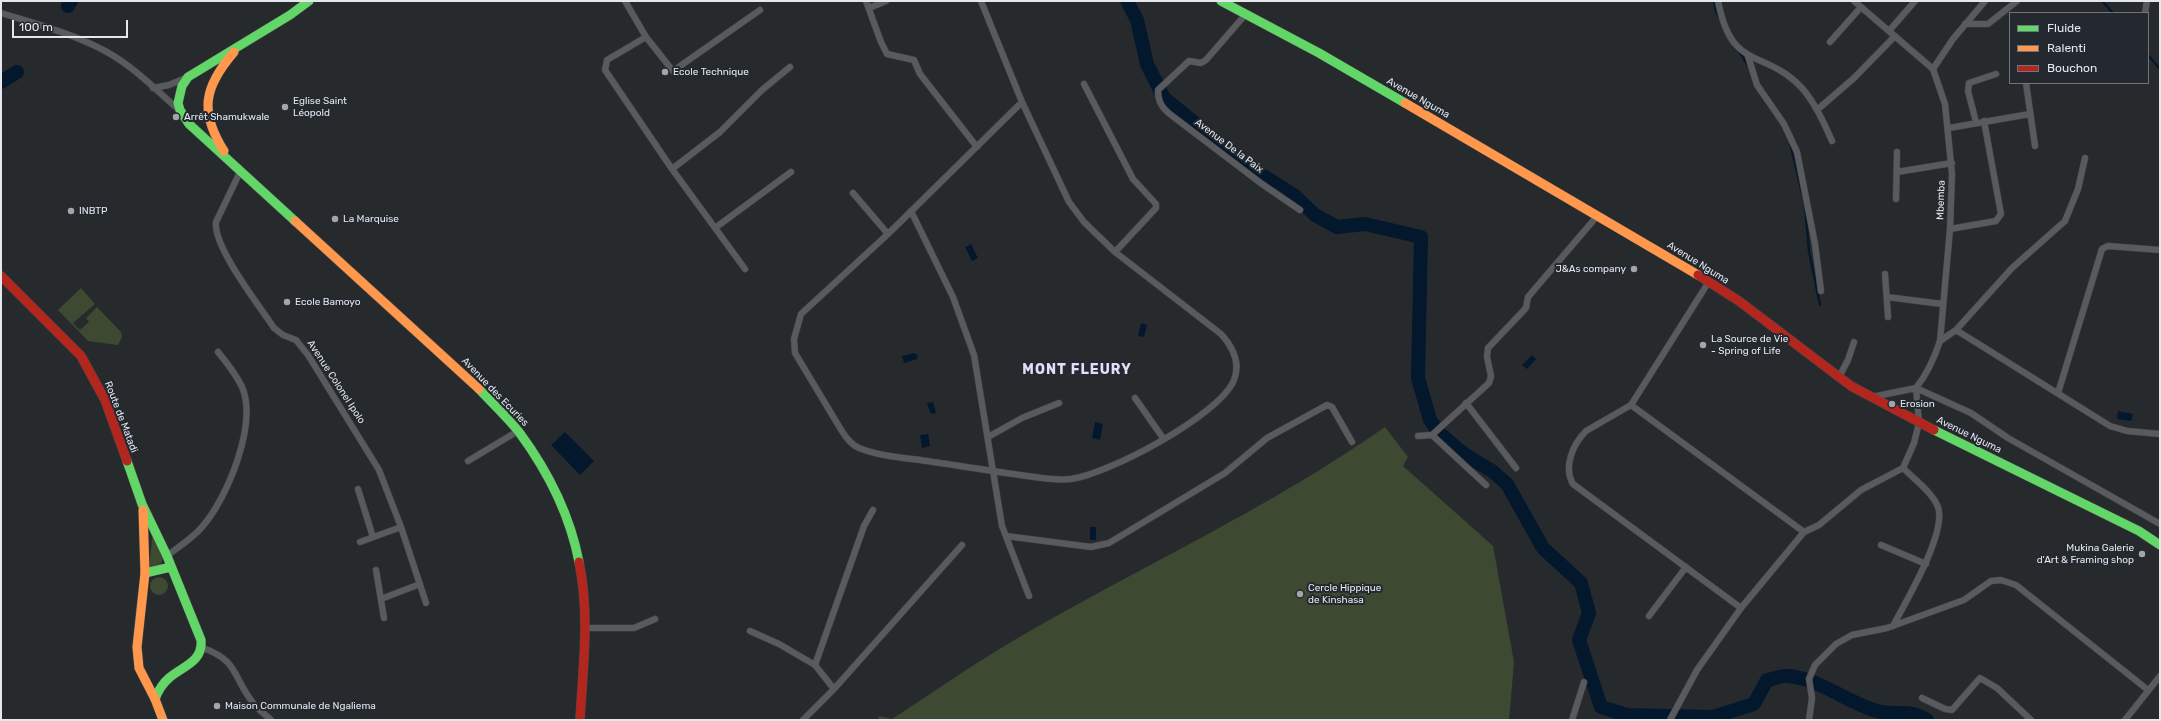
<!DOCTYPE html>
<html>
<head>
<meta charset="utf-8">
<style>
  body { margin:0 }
  #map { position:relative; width:2161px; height:721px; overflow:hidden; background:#272a2d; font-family:Rubik,sans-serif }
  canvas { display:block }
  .frame { position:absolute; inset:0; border:2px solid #e4e7ec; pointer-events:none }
  .legend { position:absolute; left:2009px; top:12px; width:140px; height:72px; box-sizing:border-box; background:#242930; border:1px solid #71757b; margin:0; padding:5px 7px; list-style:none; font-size:12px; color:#e4e7ec }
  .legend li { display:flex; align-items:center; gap:8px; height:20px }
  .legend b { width:20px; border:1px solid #71757b }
  .scale { position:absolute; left:12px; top:20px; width:116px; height:18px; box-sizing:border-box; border:2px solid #e4e7ec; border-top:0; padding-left:5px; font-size:12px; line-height:14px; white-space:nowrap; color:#e4e7ec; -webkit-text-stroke:3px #242930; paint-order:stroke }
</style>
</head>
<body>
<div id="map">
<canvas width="2161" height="721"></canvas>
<div class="frame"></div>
<ul class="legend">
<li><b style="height:5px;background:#63d668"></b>Fluide</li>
<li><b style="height:5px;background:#ff974d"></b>Ralenti</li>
<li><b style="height:5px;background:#b3261e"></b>Bouchon</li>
</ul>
<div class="scale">100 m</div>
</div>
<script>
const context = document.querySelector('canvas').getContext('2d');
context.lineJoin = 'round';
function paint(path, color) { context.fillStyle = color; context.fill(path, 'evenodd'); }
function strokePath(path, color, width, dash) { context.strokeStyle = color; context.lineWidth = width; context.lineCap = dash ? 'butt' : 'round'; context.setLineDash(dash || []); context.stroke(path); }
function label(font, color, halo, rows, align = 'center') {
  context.font = font + ' Rubik,sans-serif'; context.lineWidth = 4; context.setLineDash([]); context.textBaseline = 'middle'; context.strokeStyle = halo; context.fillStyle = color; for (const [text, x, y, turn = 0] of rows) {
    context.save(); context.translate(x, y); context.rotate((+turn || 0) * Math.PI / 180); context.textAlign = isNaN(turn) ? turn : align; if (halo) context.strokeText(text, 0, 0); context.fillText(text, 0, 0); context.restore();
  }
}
const green = new Path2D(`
  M81 288 95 304 73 323 80 330 89 322 86 318 97 307 121 332 122 337 118 345 88 341 58 310Z
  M1385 427 1408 457 1403 466 1493 546 1514 662 1509 720H878L879 716 892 719C931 694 970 666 1011 642 1135 569 1267 510 1385 427Z
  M153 531 163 559 160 565 149 568Z
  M150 586a9 9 0 1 1 18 0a9 9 0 1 1-18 0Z`);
const water = new Path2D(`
  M971 244 978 258 972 261 965 247Z
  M1141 323 1147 325 1144 337 1138 336Z
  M914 353 918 355 917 359 904 363 902 356Z
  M1532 355 1536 359 1527 369 1522 365Z
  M933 402 936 413 931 414 927 403Z
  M2118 411 2133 414 2131 421 2117 419Z
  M1095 422 1103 424 1100 440 1092 438Z
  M565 432 594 461 580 475 551 445Z
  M928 434 930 446 922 448 920 435Z
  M1090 527H1096V540H1090Z`);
const stream = new Path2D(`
  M1714 1 1716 11 1720 19
  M2102 1 2113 13
  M1739 51 1749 67
  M2148 55 2160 69
  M1790 142 1805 206 1809 251 1820 305`);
const river = new Path2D(`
  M1127 1 1137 20 1147 64 1164 98 1243 163 1295 196 1315 215 1337 227 1365 224 1421 237 1418 378 1430 420 1440 434 1464 454 1492 471 1507 484 1543 548 1581 583 1589 613 1579 640 1601 707 1627 715 1713 717 1754 704 1767 680C1774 679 1782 675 1788 676 1818 678 1848 703 1877 711 1899 717 1906 707 1927 720
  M68 6 71 1
  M1 82 17 72`);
const street = new Path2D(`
  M625 1 646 37 607 60 605 70 672 169 745 269
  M866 1 881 42 887 54 914 60 920 74 977 147
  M981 1 1022 102 1069 202 1084 222 1115 252 1221 334C1232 346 1241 362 1234 380 1220 415 1109 474 1071 479 1054 481 1037 477 1020 475 991 471 962 466 933 462 909 458 881 457 859 448 850 444 845 436 840 428L795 353 794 339 801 314 888 234 1022 102
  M1718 1C1732 73 1763 47 1802 88 1815 103 1824 123 1832 141
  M1854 1 1933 69 1945 104 1952 174 1950 229 1940 341C1934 359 1928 373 1916 388L1872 397
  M869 8 886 1
  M1 13C37 24 74 34 107 52 134 67 156 90 179 110
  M2145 13 2147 1
  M1245 15 1206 60 1201 63 1189 61 1158 90C1158 102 1162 108 1171 115L1262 184 1300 210
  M1965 24H1988L2017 1
  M1889 31 1915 1
  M646 37 673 71 760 10
  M1830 42 1861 7
  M1748 56 1757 85 1784 124 1797 152 1815 244 1821 291
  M1933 69 1953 39 1985 1
  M2026 83 2035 146
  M1084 84 1133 179 1156 204V208L1115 252
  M153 88 169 85 188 77
  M1817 110 1854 78 1895 36
  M1976 122 1968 91 1969 83 1996 74
  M1949 128 2030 114
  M672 169 720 132 762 90 790 67
  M241 170 216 222C213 247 259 305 274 328L283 335 296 340 308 355 379 470 401 527 426 603
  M1897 172 1952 163
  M853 193 888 234
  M1896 199 1897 152
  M911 211 953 297 974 355 1002 526 1029 596
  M715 228 791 172
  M1950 229 1996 221 2001 214 1984 121
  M1885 274 1888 317
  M1708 283 1631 405 1586 431C1573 444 1563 467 1573 484L1741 608
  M1887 297 1942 304
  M1956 330 2110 426 2127 431 2160 434
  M1940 341 1956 330 2012 268 2065 221 2078 189 2085 158
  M1839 377 1848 360 1854 342
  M2058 393 2102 249 2108 246 2160 250
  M1135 398 1163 438
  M1466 403 1516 468
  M1631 405 1804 532
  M1432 435 1486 485
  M1418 436 1432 435 1489 383 1491 376 1487 357 1488 348 1526 308 1528 297 1598 215
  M988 437 1022 418 1059 403
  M468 461 518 431
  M358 489 373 537
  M1006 536 1091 547 1109 543 1225 473 1267 438 1327 405 1332 407 1352 442
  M360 542 401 527
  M1881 545 1926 564
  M167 556C178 547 193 538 202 527 227 499 258 424 242 387 236 374 227 363 218 352
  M376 570 384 618
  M381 599 420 584
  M1649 616 1686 567
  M1893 626C1906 601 1947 533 1938 507 1932 492 1914 479 1903 468
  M586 628H634L655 619
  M750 631 779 644 815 665
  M203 648C239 661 232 676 253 703 258 710 265 714 271 720
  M834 689 815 665 864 526 873 510
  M1922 698 1945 709 1952 710 1980 678 1997 688 2031 720
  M803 720 834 689 962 545
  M1572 720 1584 682
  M1670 720 1697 670 1741 608 1804 532 1819 525 1861 490 1903 468 1914 443 1919 423 1916 388 1971 413 2008 438 2160 524
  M1809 720 1812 698 1809 679 1815 665 1836 644 1852 635 1887 628 1964 600 1991 581 2001 580 2016 585 2148 690
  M2125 720 2160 676`);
const fast = new Path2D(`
  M1221 1 1319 53 1405 103
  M295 221 189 124 180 110 178 103 182 86 188 77 290 15 309 1
  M479 389C492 403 507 417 519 432 547 470 570 515 579 562
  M1934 430 2139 531 2160 545
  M127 461 142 504 167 556 201 640C203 662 183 666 169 678 162 684 158 691 155 699
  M145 573 171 567`);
const slow = new Path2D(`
  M1405 103 1698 275
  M224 151C199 111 204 87 234 52
  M295 221 479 389
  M143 510 145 573 137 647 139 668 155 699 163 720`);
const jam = new Path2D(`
  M1698 275 1739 301 1851 386 1934 430
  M1 276 81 356 105 400 127 461
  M579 562C590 615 583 667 580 720`);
const markers = [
  [665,72,4,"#a2a5a9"],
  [285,107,4,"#a2a5a9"],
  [176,117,4,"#a2a5a9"],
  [71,211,4,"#a2a5a9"],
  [335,219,4,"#a2a5a9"],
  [1634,269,4,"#a2a5a9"],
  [287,302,4,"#a2a5a9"],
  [1703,345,4,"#a2a5a9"],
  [1892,404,4,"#a2a5a9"],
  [2142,554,4,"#a2a5a9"],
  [1300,594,4,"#a2a5a9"],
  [217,706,4,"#a2a5a9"]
];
const poiNames = [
  ["Ecole Technique",673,72],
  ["Eglise Saint",293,101],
  ["Léopold",293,113],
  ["Arrêt Shamukwale",184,117],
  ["INBTP",79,211],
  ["La Marquise",343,219],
  ["J&As company",1626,269,"right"],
  ["Ecole Bamoyo",295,302],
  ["La Source de Vie",1711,339],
  ["- Spring of Life",1711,351],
  ["Erosion",1900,404],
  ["Mukina Galerie",2134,548,"right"],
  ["d'Art & Framing shop",2134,560,"right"],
  ["Cercle Hippique",1308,588],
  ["de Kinshasa",1308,600],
  ["Maison Communale de Ngaliema",225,706]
];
const streetNames = [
  ["Avenue Nguma",1418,98,30],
  ["Avenue De la Paix",1229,146,37],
  ["Mbemba",1941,200,-88],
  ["Avenue Nguma",1698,263,32],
  ["Avenue Colonel Ipolo",336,382,57],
  ["Avenue des Ecuries",495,392,46],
  ["Route de Matadi",121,417,69],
  ["Avenue Nguma",1969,435,26]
];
const districtNames = [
  ["MONT FLEURY",1077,370]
];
paint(green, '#3e4932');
paint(water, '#04182d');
strokePath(stream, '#04182d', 2.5);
strokePath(river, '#04182d', 14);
strokePath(street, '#434548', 7);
strokePath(fast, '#434548', 10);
strokePath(slow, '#434548', 10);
strokePath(jam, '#434548', 10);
strokePath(street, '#585a5d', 6);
strokePath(fast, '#63d668', 9);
strokePath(slow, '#ff974d', 9);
strokePath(jam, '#b3261e', 9);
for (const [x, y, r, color] of markers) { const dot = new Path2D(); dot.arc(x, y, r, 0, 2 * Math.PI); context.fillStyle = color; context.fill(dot); strokePath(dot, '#242930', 1.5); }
label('10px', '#e4e7ec', '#242930', poiNames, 'left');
label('10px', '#e4e7ec', '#242930', streetNames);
context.letterSpacing = '1px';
label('bold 14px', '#e2ddfa', '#242930', districtNames);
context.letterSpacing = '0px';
</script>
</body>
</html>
